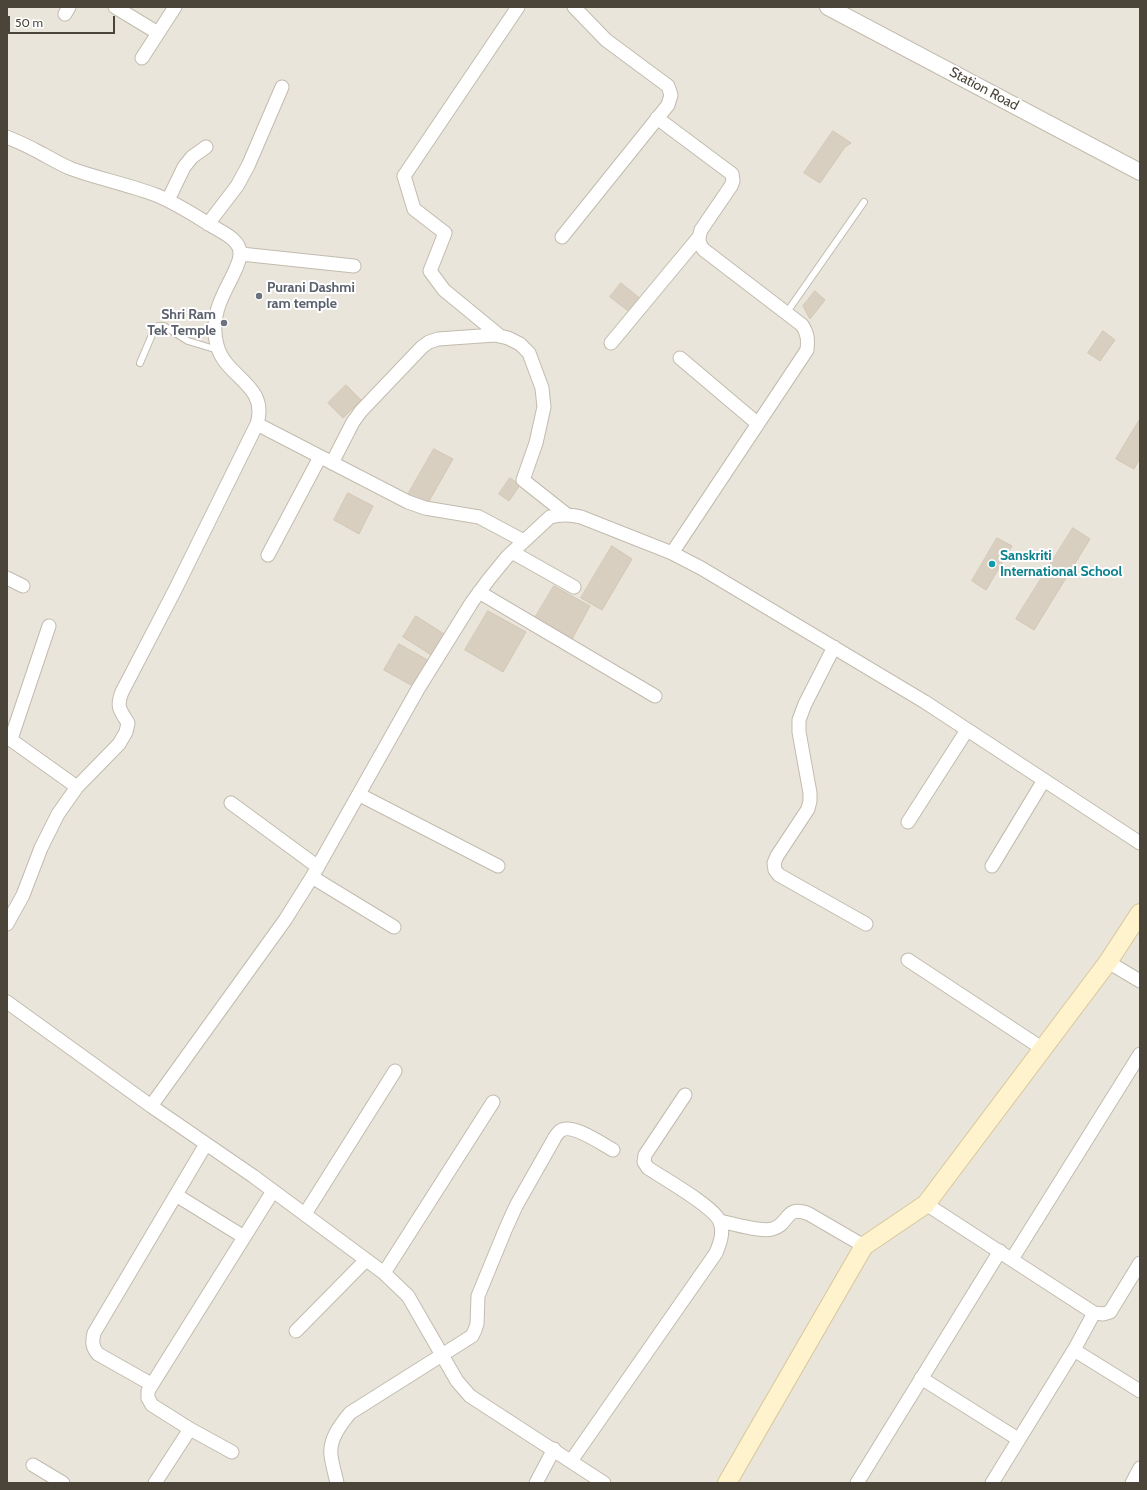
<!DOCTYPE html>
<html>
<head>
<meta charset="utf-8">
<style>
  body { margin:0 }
  #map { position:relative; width:1147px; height:1490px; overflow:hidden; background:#f6f3ec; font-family:Cabin,sans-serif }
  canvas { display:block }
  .frame { position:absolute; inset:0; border:8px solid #4b4439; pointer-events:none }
  .scale { position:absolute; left:8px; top:16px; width:107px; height:18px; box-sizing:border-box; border:2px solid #4b4439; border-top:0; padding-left:5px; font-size:12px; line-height:14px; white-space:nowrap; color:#4b4439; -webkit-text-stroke:3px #fff; paint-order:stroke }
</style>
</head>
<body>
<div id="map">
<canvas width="1147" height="1490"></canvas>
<div class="frame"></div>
<div class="scale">50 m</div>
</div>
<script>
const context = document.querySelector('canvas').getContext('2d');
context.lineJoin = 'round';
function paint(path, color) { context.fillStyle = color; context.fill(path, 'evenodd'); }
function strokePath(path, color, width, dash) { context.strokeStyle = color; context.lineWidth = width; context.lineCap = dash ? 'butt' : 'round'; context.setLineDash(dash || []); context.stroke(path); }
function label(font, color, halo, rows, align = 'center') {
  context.font = font + ' Cabin,sans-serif'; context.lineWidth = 4; context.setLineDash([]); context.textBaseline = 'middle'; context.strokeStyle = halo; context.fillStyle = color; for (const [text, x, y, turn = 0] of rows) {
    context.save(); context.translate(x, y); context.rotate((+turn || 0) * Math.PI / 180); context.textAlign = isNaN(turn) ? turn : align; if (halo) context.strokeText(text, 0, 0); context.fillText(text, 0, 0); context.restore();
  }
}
const residential = new Path2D(`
  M7 7H1140V1483H7Z`);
const building = new Path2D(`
  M833 131 851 143 845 147 820 183 804 173Z
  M621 283 642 300 631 313 610 297Z
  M815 291 825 300 810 319 803 306Z
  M1103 331 1115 340 1100 361 1088 353Z
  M346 385 361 400 343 418 328 403Z
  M1140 419V458L1134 469 1116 459Z
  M434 449 453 459 425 508 406 498Z
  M510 478 520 485 509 501 499 494Z
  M348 493 373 506 359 534 334 520Z
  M1073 528 1090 539 1034 630 1016 619Z
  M997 538 1012 546 986 590 972 581Z
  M612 546 632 559 602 610 581 598Z
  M554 586 590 606 572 639 535 618Z
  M488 611 526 632 503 672 465 650Z
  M416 616 447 636 433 656 403 637Z
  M399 644 433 663 418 689 384 670Z`);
const service = new Path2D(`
  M787 312 864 202
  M140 363 154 330 158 326H164L188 341 218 350`);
const minor = new Path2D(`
  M115 7 158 33
  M65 14 69 7
  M142 58 175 7
  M657 118 732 174 733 181 731 186 701 230C698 239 698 243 704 250L802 325C808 334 808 340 807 350L672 553
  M7 137C16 141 26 145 35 150 47 156 59 164 72 169 100 179 129 185 156 195 176 203 194 215 212 226 222 232 241 240 240 254 240 262 235 270 232 277 220 300 210 319 217 345 225 378 269 384 257 424L175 590 122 692C116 707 120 710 128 723L126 732 119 744 77 787 58 814 41 848 23 895 7 924
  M168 200 184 167 192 157 206 147
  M208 224 237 186 248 166 282 87
  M562 237 668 105 671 95 668 86 606 40 574 7
  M241 254 354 266
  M500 336 444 290 430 271 445 233 414 209 404 176 518 7
  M611 343 699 237
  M680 358 758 424
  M257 424 408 502 425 508 479 517 524 541
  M332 463 353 422 361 411 422 347 429 342 438 339 495 335 508 338 520 344 529 353 542 388 544 407 536 443 523 480 566 514
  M512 552 574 587
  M268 555 320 457
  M7 578 23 586
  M479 592 655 696
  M834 647 805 704 799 720V732L810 793V801L808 809 777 856 774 863 775 870 779 875 866 924
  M7 737 77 787
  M11 739 49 626
  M360 795 498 866
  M231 803 318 867
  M908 822 967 730
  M992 866 1044 780
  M312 877 394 927
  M908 960 1043 1049
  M1108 962 1140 981
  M7 1002 151 1106 253 1176 384 1273 408 1296 457 1381 470 1396 604 1483
  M151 1106 285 920 312 877 418 689 472 602 489 579 507 557 550 517C561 514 569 514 581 517L672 553 701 568 925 702 1140 843
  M176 1195 244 1237
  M926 1204 1094 1313 1103 1314 1110 1312 1140 1263
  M305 1214 395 1071
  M720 1221C733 1224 761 1232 772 1229 790 1225 784 1204 809 1214L864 1246
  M1012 1259 1140 1054
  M384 1273 493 1102
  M296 1331 366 1260
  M1074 1350 1094 1313
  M921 1378 1018 1439
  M151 1384 98 1354C92 1347 92 1342 94 1333L206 1144
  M190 1429 232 1452
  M571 1461 716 1253C720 1243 724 1233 720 1222 715 1207 663 1178 648 1168L644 1162 645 1155 685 1095
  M33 1465 63 1483
  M155 1483 190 1429 152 1405 148 1398V1391L273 1191
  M337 1483C335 1474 332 1464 331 1455 329 1439 341 1424 350 1413L472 1336 475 1330 477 1324 478 1296 506 1228 516 1206 554 1139C555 1136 558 1133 560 1131 571 1122 602 1144 613 1150
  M536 1483 554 1449
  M857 1483 1000 1251
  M992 1483 1074 1350 1140 1391
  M1132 1483 1140 1468`);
const tertiary = new Path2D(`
  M828 7 1140 172`);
const secondary = new Path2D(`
  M727 1483 864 1246 926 1204 1108 962 1140 913`);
const markers = [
  [259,296,4,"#6b7280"],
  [224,323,4,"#6b7280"],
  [992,564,4,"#0f9aa8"]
];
const streetNames = [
  ["Station Road",984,89,28]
];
const worshipNames = [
  ["Purani Dashmi",267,288],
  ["ram temple",267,304],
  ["Shri Ram",216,315,"right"],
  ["Tek Temple",216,331,"right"]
];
const cultureNames = [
  ["Sanskriti",1000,556],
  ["International School",1000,572]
];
paint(residential, '#eae5da');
paint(building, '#d8cfc1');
strokePath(building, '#d3c7b4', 1);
strokePath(service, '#c2bbae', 8);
strokePath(minor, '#c2bbae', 15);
strokePath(tertiary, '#c2bbae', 18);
strokePath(secondary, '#d6c79b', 20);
strokePath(service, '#fff', 6);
strokePath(minor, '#fff', 13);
strokePath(tertiary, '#fff', 16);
strokePath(secondary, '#fff3cd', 18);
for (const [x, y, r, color] of markers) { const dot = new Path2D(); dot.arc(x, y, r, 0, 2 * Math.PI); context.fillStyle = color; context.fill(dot); strokePath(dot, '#fff', 1.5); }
label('14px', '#4b4439', '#fff', streetNames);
label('bold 14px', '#5b616d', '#fff', worshipNames, 'left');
label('bold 14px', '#0d838f', '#fff', cultureNames, 'left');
</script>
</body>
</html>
